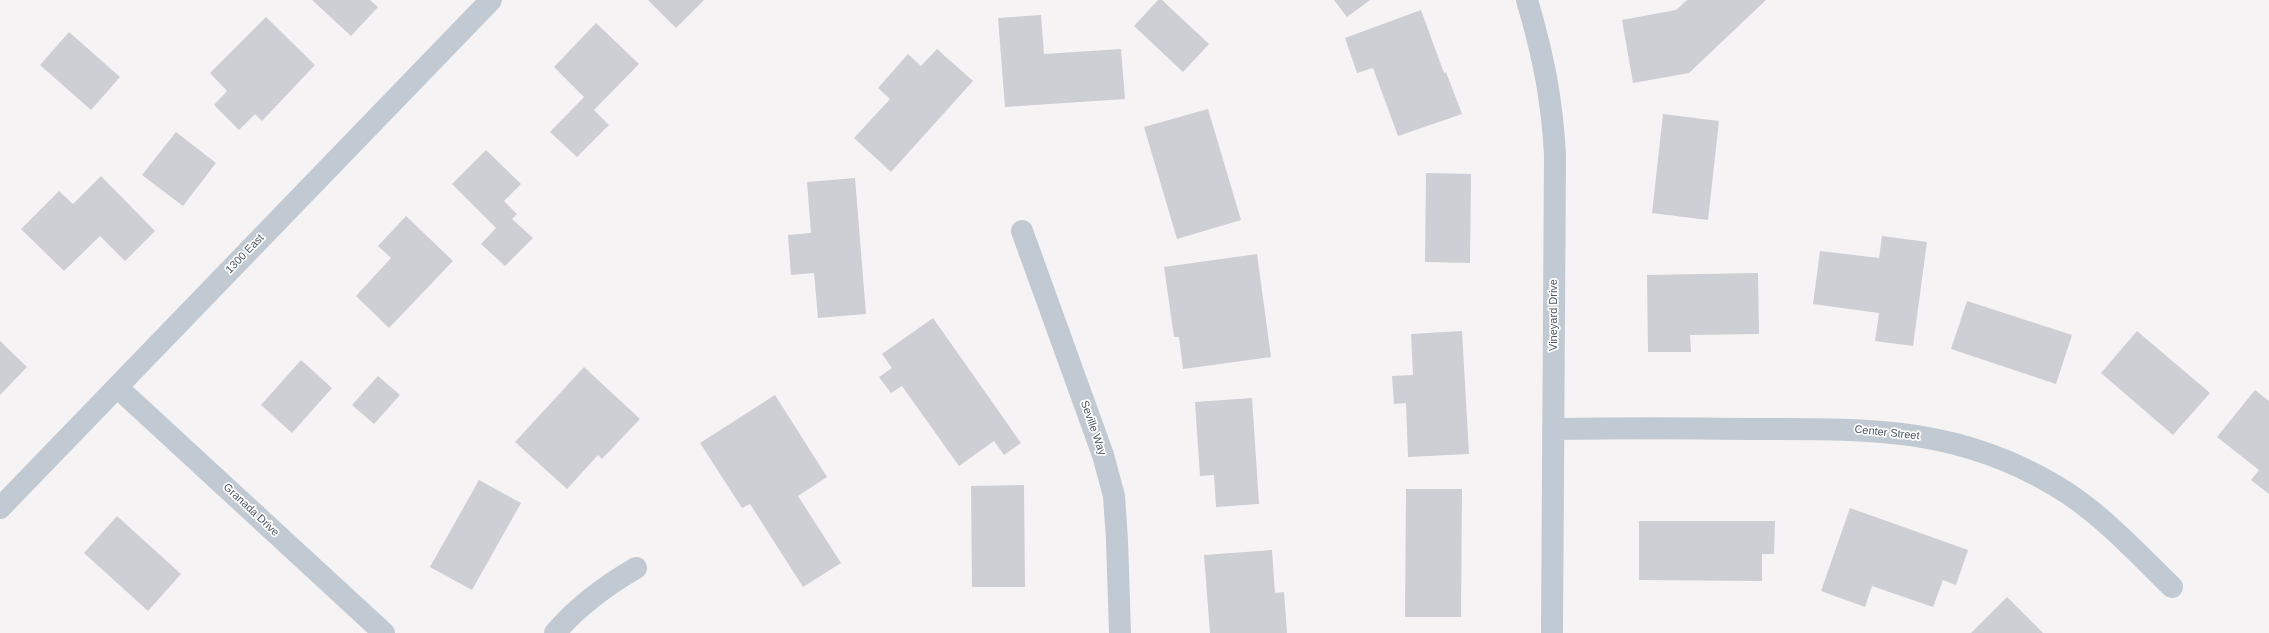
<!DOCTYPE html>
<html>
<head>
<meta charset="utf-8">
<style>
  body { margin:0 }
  canvas { display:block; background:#f5f3f3 }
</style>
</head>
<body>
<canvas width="2269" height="633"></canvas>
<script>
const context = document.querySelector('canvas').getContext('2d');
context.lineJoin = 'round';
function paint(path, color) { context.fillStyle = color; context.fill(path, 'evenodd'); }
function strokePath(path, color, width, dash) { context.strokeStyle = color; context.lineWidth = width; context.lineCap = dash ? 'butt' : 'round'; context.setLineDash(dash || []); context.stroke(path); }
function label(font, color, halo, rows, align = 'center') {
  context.font = font + ' Helvetica,sans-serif'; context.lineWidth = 3.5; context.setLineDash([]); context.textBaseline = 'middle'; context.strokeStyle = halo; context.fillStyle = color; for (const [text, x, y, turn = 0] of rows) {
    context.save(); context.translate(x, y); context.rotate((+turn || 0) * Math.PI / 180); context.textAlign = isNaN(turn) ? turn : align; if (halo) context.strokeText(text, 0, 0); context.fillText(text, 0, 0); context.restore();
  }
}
const building = new Path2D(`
  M312 0H370L378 7 351 36Z
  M648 0H704L676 28Z
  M1158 0H1162L1209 44 1183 72 1134 26Z
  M1334 0H1370L1347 17Z
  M1687 0H1766L1689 73 1633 83 1622 20 1676 10Z
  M1421 10 1444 73 1446 72 1462 114 1398 136 1373 68 1357 73 1345 38Z
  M1041 15 1044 54 1121 49 1125 99 1005 107 998 18Z
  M266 17 315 65 262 121 255 114 239 130 214 105 227 91 210 73Z
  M596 23 639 64 594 110 609 125 577 157 550 132 584 97 554 67Z
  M69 32 120 77 91 110 40 65Z
  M937 49 973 81 891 172 854 138 890 99 878 88 908 54 921 66Z
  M1208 109 1241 220 1177 239 1144 127Z
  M1663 114 1719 121 1708 220 1652 213Z
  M176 132 216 163 183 206 142 175Z
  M486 150 521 184 504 201 517 214 512 219 533 238 505 266 481 244 496 228 452 184Z
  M1426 173 1471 174 1470 263 1425 262Z
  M101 176 155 231 125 261 100 236 64 271 21 229 59 191 73 204Z
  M855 178 866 314 818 318 814 273 791 275 788 235 811 233 807 182Z
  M406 216 453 261 389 328 356 296 391 258 378 246Z
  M1882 236 1927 242 1913 346 1875 341 1879 313 1813 304 1820 251 1879 258Z
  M1257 254 1271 357 1183 369 1179 337H1174L1164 267Z
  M1758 273 1759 334 1690 335 1691 352H1648L1647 275Z
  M1967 301 2072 335 2056 384 1951 349Z
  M933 318 1021 443 1004 455 994 441 959 466 902 386 891 393 879 377 892 368 882 354Z
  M1462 331 1469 454 1408 457 1406 403 1394 404 1392 376 1413 375 1411 334Z
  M2137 331 2210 393 2173 435 2101 373Z
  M0 341 27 367 0 395Z
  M301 360 332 388 292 433 261 405Z
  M584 367 640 419 602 459 598 455 567 489 515 442Z
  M378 376 400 395 374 424 352 405Z
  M2255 390 2269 401V494L2251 480 2259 470 2217 437Z
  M775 395 827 477 798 496 841 563 803 587 750 504 742 508 700 443Z
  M1252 398 1259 504 1216 507 1214 475 1200 476 1195 402Z
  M479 480 521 503 472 590 430 567Z
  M1024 485 1025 587H972L971 486Z
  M1406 489H1462L1461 617H1405Z
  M1850 508 1968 550 1956 585 1943 580 1933 607 1872 586 1865 607 1821 591Z
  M117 516 181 574 148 611 84 553Z
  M1639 521H1775L1774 554H1762V581L1639 580Z
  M1272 550 1275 593 1284 592 1287 633H1210L1204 555Z
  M2007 597 2043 633H1971Z`);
const street = new Path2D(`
  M1527 0C1543 55 1552 98 1555 155L1552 633
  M1022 231 1103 455 1114 496 1117 540 1120 633
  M117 387 384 633
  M1554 429C1619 428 1683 428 1748 429 1863 429 1954 425 2056 486 2100 512 2136 552 2172 587
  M0 508 491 0
  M555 633C578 606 605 586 636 568`);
const streetNames = [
  ["1300 East",245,254,-46],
  ["Vineyard Drive",1554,315,-90],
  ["Seville Way",1093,428,71],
  ["Center Street",1887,433,6],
  ["Granada Drive",251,510,43]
];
paint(building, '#cdcfd5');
strokePath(street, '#c1cad2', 22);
label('11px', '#4a5661', '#fff', streetNames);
</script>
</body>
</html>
